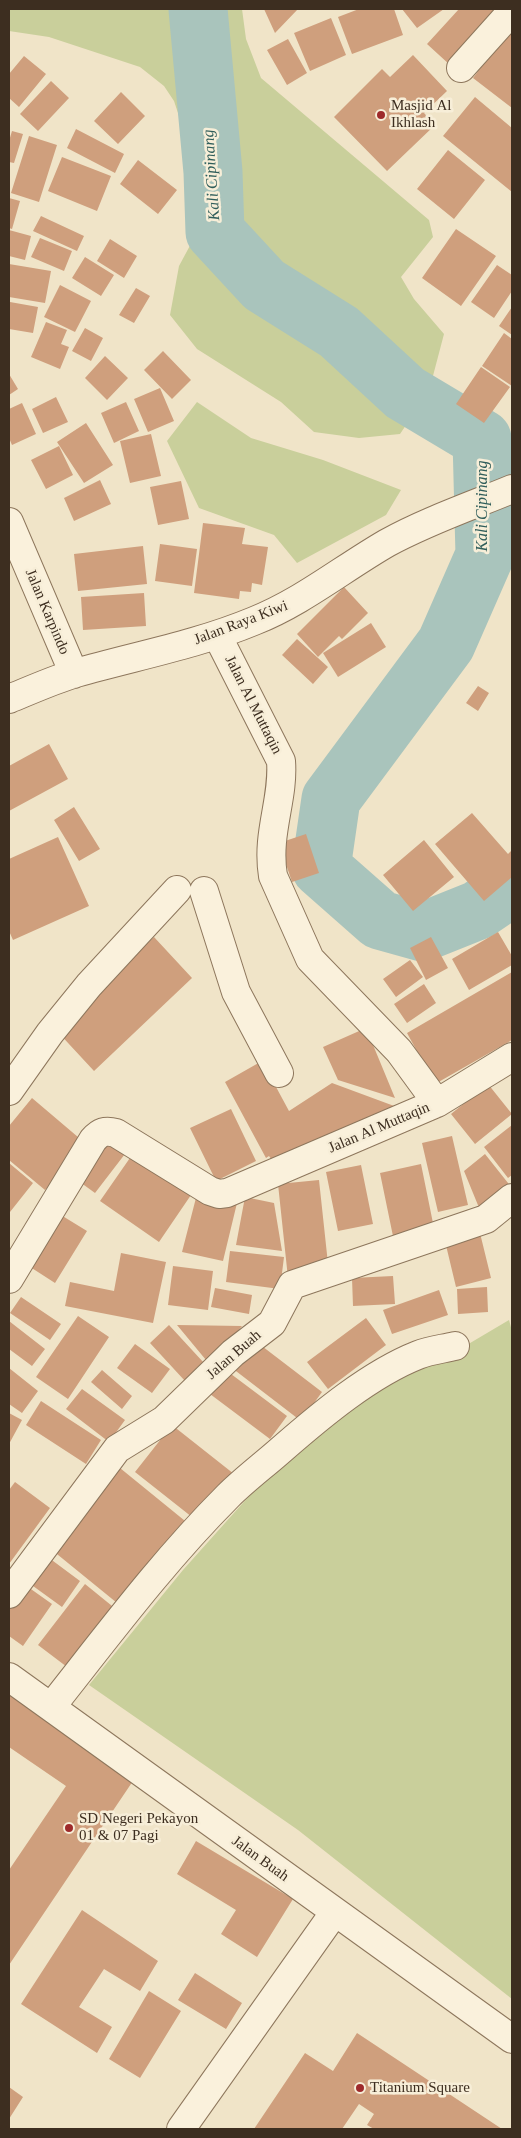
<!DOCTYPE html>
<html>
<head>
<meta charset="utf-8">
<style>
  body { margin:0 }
  #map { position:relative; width:521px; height:2138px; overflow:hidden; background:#f0e4c8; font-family:Georgia,serif }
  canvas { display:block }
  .frame { position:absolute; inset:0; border:10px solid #3d2e20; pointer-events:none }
</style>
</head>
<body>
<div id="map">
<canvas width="521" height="2138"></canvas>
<div class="frame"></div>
</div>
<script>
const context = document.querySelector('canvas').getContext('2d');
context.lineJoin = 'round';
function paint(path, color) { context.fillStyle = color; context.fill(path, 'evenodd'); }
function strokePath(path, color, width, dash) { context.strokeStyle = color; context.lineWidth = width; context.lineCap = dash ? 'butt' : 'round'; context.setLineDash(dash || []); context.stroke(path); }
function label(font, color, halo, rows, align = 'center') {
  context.font = font + ' Georgia,serif'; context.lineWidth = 5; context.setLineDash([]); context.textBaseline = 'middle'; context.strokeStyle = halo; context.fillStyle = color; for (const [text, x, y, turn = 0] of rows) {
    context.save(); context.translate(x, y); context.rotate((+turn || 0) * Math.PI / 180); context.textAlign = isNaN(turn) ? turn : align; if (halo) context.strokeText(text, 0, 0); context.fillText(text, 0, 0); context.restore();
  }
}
const green = new Path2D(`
  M9 9H242L246 39 261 78 429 220 433 237 401 277 414 299 444 334 429 391 400 434 359 438 314 432 281 402 197 349 170 315 179 266 200 227V202L192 155 174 101 164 86 140 67 49 37 9 31Z
  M197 402 251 438 323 460 401 490 386 515 297 563 274 535 199 508 167 441Z
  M509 1320 512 1331V1999L298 1830 89 1685 183 1570 250 1495 314 1429 385 1378 460 1349Z`);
const river = new Path2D(`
  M198 9 213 172 215 232 264 285 339 332 405 393 482 439 485 555 446 644 331 799 321 868 380 920 423 932 478 910 512 887`);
const building = new Path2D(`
  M264 9H298L275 33Z
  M359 9H394L403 35 352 54 338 17Z
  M402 9H444L417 28Z
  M459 9H502L450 65 427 44Z
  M331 18 346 55 310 71 294 33Z
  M512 26V108L473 78Z
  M288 39 307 73 287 85 267 50Z
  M413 55 447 91 424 113 435 125 387 171 334 117 382 69 390 77Z
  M24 56 46 74 19 107 9 98V74Z
  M51 81 69 98 38 131 20 114Z
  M121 92 145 116 118 144 94 121Z
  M475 97 512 128V192L443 136Z
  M76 129 124 154 115 173 67 148Z
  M12 131 23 134 14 163 9 162V141Z
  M29 136 57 145 39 202 11 193Z
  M448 150 485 180 454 219 417 189Z
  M62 157 111 176 97 211 48 191Z
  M138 160 177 190 158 214 120 184Z
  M9 198 20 201 12 229 9 228Z
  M41 216 84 236 77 251 33 231Z
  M456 229 496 256 461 306 422 278Z
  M9 230 31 236 25 260 9 256Z
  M40 238 72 251 64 271 31 257Z
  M110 239 137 256 124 278 97 261Z
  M85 257 114 275 101 296 72 278Z
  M9 264 51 271 45 303 9 297Z
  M497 265 512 275V291L494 318 471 302Z
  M60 285 91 301 75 332 44 317Z
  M136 288 150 296 134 323 119 315Z
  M10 302 38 307 33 333 9 329Z
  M512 307V335L499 326Z
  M46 322 67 330 61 344 69 347 60 369 31 357Z
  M85 328 103 338 91 361 72 351Z
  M504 333 512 339V386L482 366Z
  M163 351 191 380 172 399 144 370Z
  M105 356 128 378 107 400 85 378Z
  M481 367 510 387 484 423 456 404Z
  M9 374 18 389 9 395Z
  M160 388 174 421 148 432 134 399Z
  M56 397 68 422 43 433 32 409Z
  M126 402 139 431 114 443 101 413Z
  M22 403 36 434 12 445 9 438V409Z
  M86 423 113 465 84 483 57 442Z
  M151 434 161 476 130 483 120 441Z
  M59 446 73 475 46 489 31 460Z
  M100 480 111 504 74 521 64 498Z
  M181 481 189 519 158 525 150 487Z
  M203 523 245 528 242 544 268 547 262 585 252 583 251 592 240 591 239 599 194 593Z
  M160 544 197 549 192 586 155 581Z
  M143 546 147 584 78 591 74 554Z
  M344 587 368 613 342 639 339 636 318 657 297 634Z
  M144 593 146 626 83 630 81 597Z
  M371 623 386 647 338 677 323 653Z
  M297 639 328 667 313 684 282 655Z
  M478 686 489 693 478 711 466 703Z
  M49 744 68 779 9 811V766Z
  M74 807 100 849 79 861 54 820Z
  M472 813 508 854 512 850V877L484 901 435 844Z
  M306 834 319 873 292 882 279 843Z
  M58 837 89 906 13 940 9 931V859Z
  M424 840 454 877 413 911 383 875Z
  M498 932 512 956V965L469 990 452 959Z
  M154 937 192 978 94 1071 56 1030Z
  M431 937 448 968 426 980 410 948Z
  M410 960 423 977 396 997 383 979Z
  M512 972V1040L435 1084 407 1033Z
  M424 984 436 1003 407 1023 394 1004Z
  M366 1028 395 1098 338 1080 323 1047Z
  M262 1061 289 1111 332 1083 405 1110 274 1163 269 1156 266 1158 225 1082Z
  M488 1084 512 1114 475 1144 451 1114Z
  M32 1098 85 1143 45 1190 9 1160V1126Z
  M231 1109 256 1161 216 1181 190 1128Z
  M512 1125V1175L508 1178 484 1147Z
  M452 1136 468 1205 438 1212 422 1143Z
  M98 1142 128 1150 95 1193 73 1177Z
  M485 1154 512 1188 482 1215 464 1171Z
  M132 1155 191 1195 159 1242 100 1201Z
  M9 1163 33 1183 10 1212 9 1211Z
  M421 1164 435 1233 394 1241 380 1173Z
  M361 1165 373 1224 338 1231 326 1172Z
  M319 1180 329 1273 288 1278 278 1184Z
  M197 1194 237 1203 223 1261 182 1252Z
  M245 1197 274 1203 282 1251 236 1245Z
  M56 1212 87 1231 55 1283 24 1263Z
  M479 1229 491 1278 456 1287 444 1237Z
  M230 1251 284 1257 280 1289 226 1282Z
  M121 1253 166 1262 153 1323 65 1306 70 1282 114 1291Z
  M173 1266 213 1271 208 1310 168 1305Z
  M393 1276 395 1304 353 1306 352 1278Z
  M487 1287 488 1312 458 1314 457 1289Z
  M215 1288 252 1295 249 1314 211 1307Z
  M439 1290 448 1315 392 1334 383 1310Z
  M21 1297 61 1324 50 1340 10 1313Z
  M78 1316 109 1337 68 1399 36 1377Z
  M366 1318 386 1345 328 1389 307 1362Z
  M9 1321 45 1349 32 1366 9 1349Z
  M169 1325 204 1363 185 1381 150 1343Z
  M177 1325 242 1326 212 1362 206 1360Z
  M254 1340 322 1392 301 1421 232 1368Z
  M135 1344 170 1369 152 1393 117 1368Z
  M9 1368 38 1391 22 1413 9 1404Z
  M102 1370 132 1396 122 1409 91 1382Z
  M227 1371 287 1416 270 1439 210 1394Z
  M82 1389 125 1420 109 1442 66 1409Z
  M41 1401 101 1440 86 1464 26 1425Z
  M9 1413 22 1420 9 1444Z
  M172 1425 234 1474 197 1521 135 1472Z
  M120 1468 190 1525 122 1607 52 1550Z
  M15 1482 50 1508 9 1564V1490Z
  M41 1552 80 1581 62 1607 22 1578Z
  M21 1582 52 1604 23 1646 9 1636V1599Z
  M85 1584 117 1610 71 1670 38 1645Z
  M9 1688 137 1775 9 1965V1870L66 1786 9 1747Z
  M196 1841 293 1899 257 1957 221 1934 236 1910 177 1874Z
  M82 1910 158 1961 140 1991 104 1969 79 2007 112 2027 97 2053 21 2004Z
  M195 1973 242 2003 226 2029 178 2000Z
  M149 1991 181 2011 140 2078 109 2059Z
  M357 2033 502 2129H374L367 2125 374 2114 359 2104 342 2129H254L305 2053 333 2071Z
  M9 2087 23 2097 9 2119Z`);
const minor = new Path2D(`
  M461 68 512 11
  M9 522 74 674
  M9 699C31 690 53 680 76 673 135 656 196 645 254 621 302 602 342 569 387 543 427 521 471 506 512 489
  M204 891 236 992 279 1073
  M9 1091 50 1033 89 985 177 890
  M437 1103 512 1057
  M9 1279 93 1140C100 1132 105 1130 116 1133L210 1191 219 1194 227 1193 437 1103 399 1051 310 959 273 876C266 833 284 800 281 761L217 635
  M9 1594 117 1449 164 1420 233 1353 272 1323 292 1285 486 1219 512 1198
  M9 1677 512 2039
  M51 1707C108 1635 163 1561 228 1496 245 1479 264 1465 282 1449 321 1415 370 1374 418 1355 430 1350 443 1349 455 1346
  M181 2129 334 1913`);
const markers = [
  [381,115,5,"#9e2a2b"],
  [69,1828,5,"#9e2a2b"],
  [360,2088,5,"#9e2a2b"]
];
const poiNames = [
  ["Masjid Al",391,106],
  ["Ikhlash",391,123],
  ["SD Negeri Pekayon",79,1819],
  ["01 & 07 Pagi",79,1836],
  ["Titanium Square",370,2088]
];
const streetNames = [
  ["Jalan Karpindo",47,612,67],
  ["Jalan Raya Kiwi",241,623,-21],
  ["Jalan Al Muttaqin",253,705,63],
  ["Jalan Al Muttaqin",379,1128,-23],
  ["Jalan Buah",234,1355,-41],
  ["Jalan Buah",260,1859,36]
];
const waterNames = [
  ["Kali Cipinang",212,175,-94],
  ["Kali Cipinang",483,506,-90]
];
paint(green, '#c9cf9b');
strokePath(river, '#a9c4bc', 59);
paint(building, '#cf9f7d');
strokePath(minor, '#8d765c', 30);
strokePath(minor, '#faf1dc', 28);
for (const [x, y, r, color] of markers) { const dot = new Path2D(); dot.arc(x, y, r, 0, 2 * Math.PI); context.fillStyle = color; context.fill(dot); strokePath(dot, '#f7eed8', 2); }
label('15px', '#3d2e20', '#f7eed8', poiNames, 'left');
label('15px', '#3d2e20', '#f7eed8', streetNames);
label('italic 16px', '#2f5d5a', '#f7eed8', waterNames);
</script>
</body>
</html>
